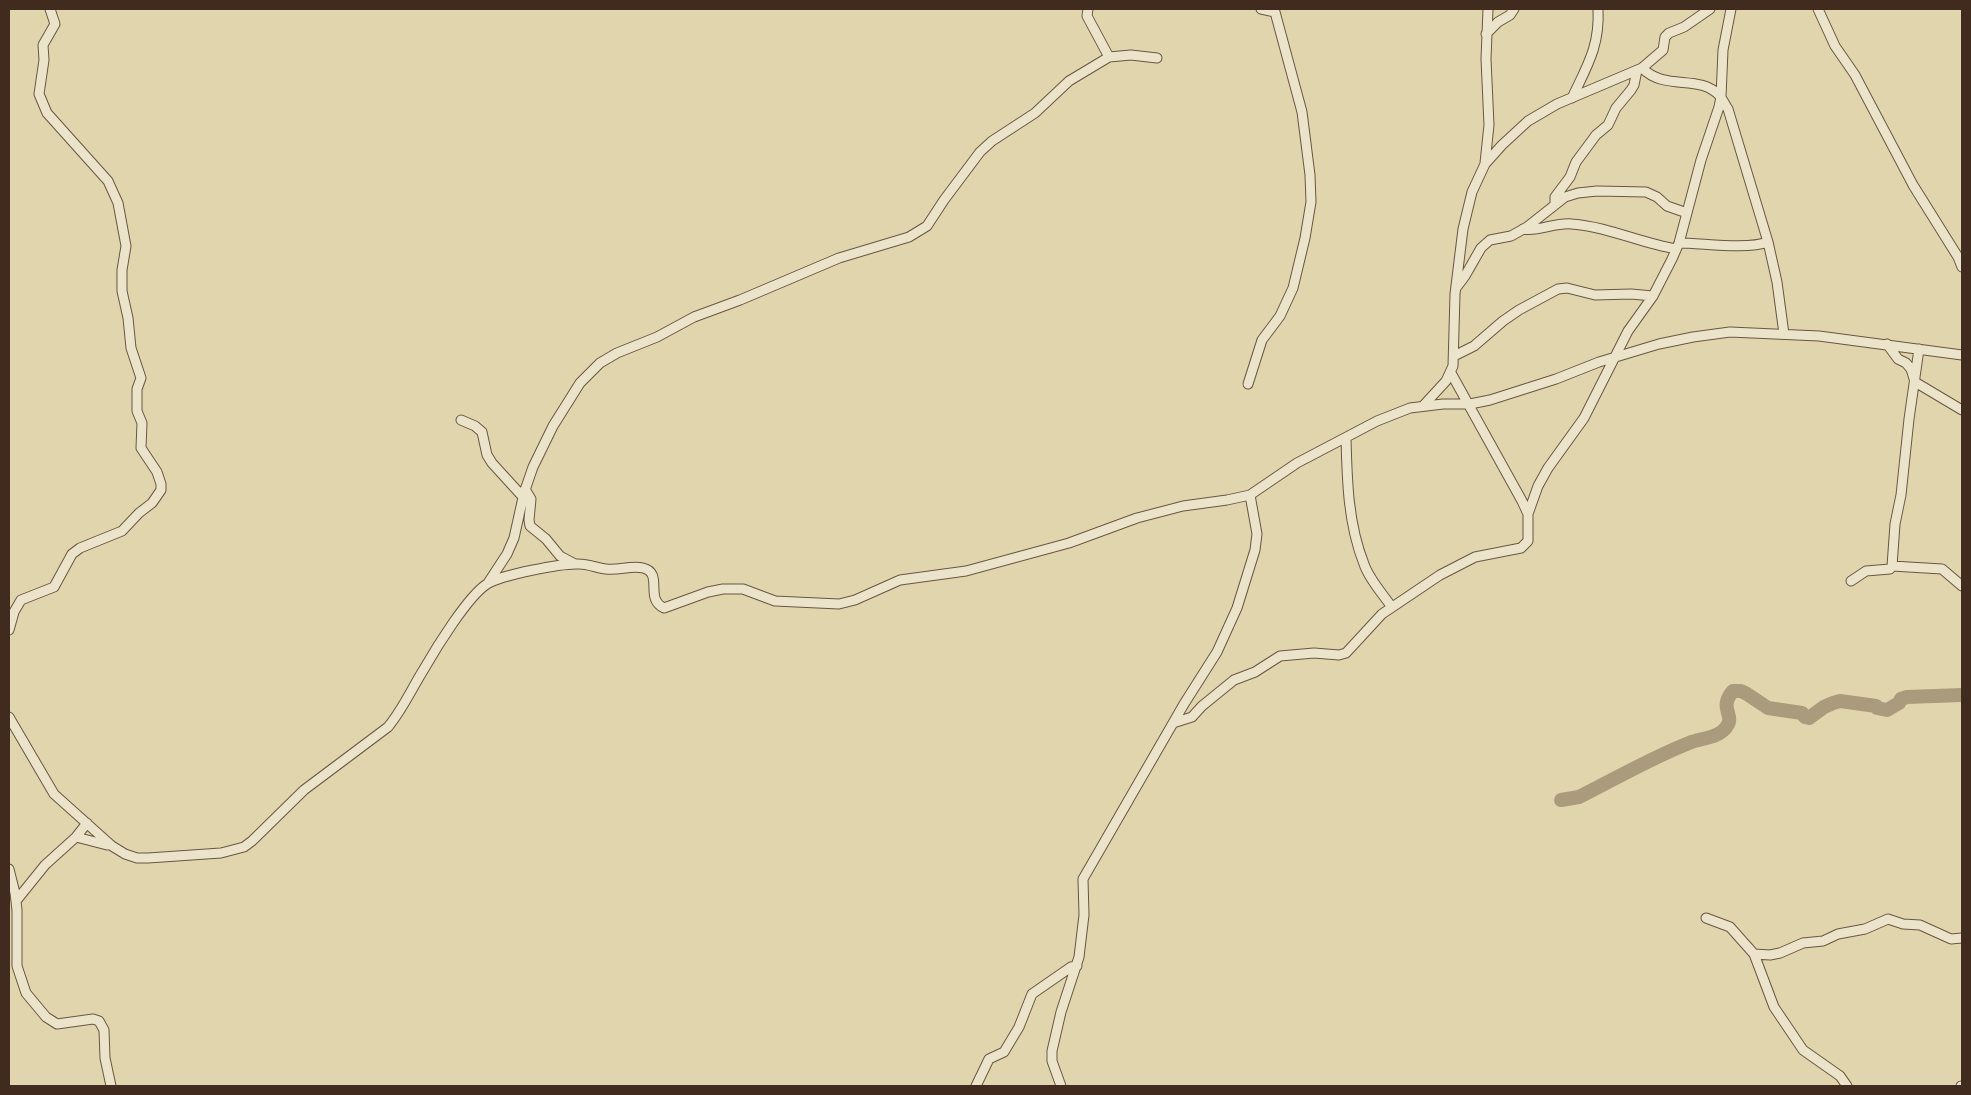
<!DOCTYPE html>
<html>
<head>
<meta charset="utf-8">
<style>
  body { margin:0 }
  #map { position:relative; width:1971px; height:1095px; overflow:hidden; background:#e1d5ae; font-family:"IM FELL DW Pica",serif }
  canvas { display:block }
  .frame { position:absolute; inset:0; border:10px solid #412b1e; pointer-events:none }
</style>
</head>
<body>
<div id="map">
<canvas width="1971" height="1095"></canvas>
<div class="frame"></div>
</div>
<script>
const context = document.querySelector('canvas').getContext('2d');
context.lineJoin = 'round';
function strokePath(path, color, width, dash) { context.strokeStyle = color; context.lineWidth = width; context.lineCap = dash ? 'butt' : 'round'; context.setLineDash(dash || []); context.stroke(path); }
const river = new Path2D(`
  M1561 800 1579 797C1615 779 1651 758 1689 743 1701 738 1720 738 1727 726 1735 715 1718 708 1733 691H1741L1747 694 1768 708 1802 713 1805 717 1809 718 1824 707 1833 703 1840 701 1876 706 1877 708 1887 710 1899 703 1901 699 1907 697 1962 695`);
const minor = new Path2D(`
  M1088 9 1087 16 1109 57
  M1818 9 1835 46 1855 75 1913 185 1958 257 1962 267
  M1486 34 1498 22 1510 15 1514 9
  M1642 68C1666 92 1699 73 1720 96 1723 100 1725 105 1728 109L1768 242 1777 282 1784 334
  M1572 98C1587 66 1600 46 1598 9
  M1485 163 1489 125 1486 59 1488 9
  M1555 204V197L1570 177 1576 162 1596 135 1608 125 1616 108 1631 90 1634 85 1637 70
  M1523 229C1539 232 1555 222 1572 224 1609 227 1640 243 1676 249
  M1679 243C1703 243 1746 250 1768 242
  M1456 288 1465 276 1481 248 1490 240 1511 236 1527 227 1565 197 1578 193 1597 191 1646 192 1657 197 1667 206 1687 213
  M1887 344 1898 359 1906 363 1911 369 1915 382 1962 410
  M1454 356 1474 346 1503 321 1519 310 1558 289 1567 288 1595 295 1631 294 1653 296
  M1248 384 1262 340 1280 316 1293 288 1305 238 1311 202 1310 175 1302 112 1275 12 1261 9
  M1423 406 1446 381 1453 366 1455 294 1463 229 1472 192 1485 164 1502 145 1528 121 1557 104 1642 68 1663 50 1665 37 1669 33 1684 27 1710 9
  M461 420 475 426 482 432 487 455 492 463 523 497
  M1346 438C1347 480 1348 524 1364 564 1369 579 1382 593 1391 606
  M525 489 531 499 529 520 530 526 546 539 560 556 575 564
  M1528 514 1538 486 1548 468 1584 418 1628 331 1653 296 1672 259 1679 243 1701 160 1719 107 1721 97 1723 50 1731 9
  M1892 566 1942 569 1962 586
  M1851 581 1866 571 1890 569 1892 566 1895 524 1901 495 1909 419 1919 349
  M488 583 507 554 514 538 524 493 533 467 553 426 580 383 600 363 617 353 657 337 694 317 740 300 839 258 909 237 927 226 944 200 980 152 992 141 1035 113 1069 81 1109 57 1131 55 1157 58
  M9 630 14 612 21 600 54 587 72 554 80 548 122 531 139 513 152 503 161 490V484L157 472 141 448 142 423 137 411V389L141 378 131 348 128 318 122 291V270L126 246 118 203 108 181 47 113 39 94 44 60 43 45 55 24 50 9
  M9 717 54 794 112 846 125 854 137 858H148L221 853 244 847 252 841 304 790 388 727C403 709 412 688 424 669 436 648 468 596 487 584 501 575 562 563 579 564 588 564 597 568 606 569 618 571 631 565 643 568 664 573 644 599 664 608L708 592 723 589H743L775 601 839 604 855 600 900 580 966 571 1069 543 1137 518 1183 506 1227 500 1250 495 1297 463 1377 421 1410 408 1443 404H1470L1490 400 1556 379 1599 362 1659 344 1693 337 1730 332 1819 336 1962 355
  M1173 723 1192 717 1202 706 1234 680 1255 672 1280 656 1314 653 1339 655 1346 653 1382 614 1440 575 1475 557 1521 548 1528 541V514L1522 501 1451 373
  M76 837 107 845
  M9 869 15 893 17 910V966L26 993 46 1017 57 1024 93 1019 99 1021 104 1030 105 1058 111 1086
  M16 901 45 865 76 837 87 823
  M1706 918 1730 927 1754 954 1770 955 1780 953 1803 943 1823 941 1838 934 1865 929 1888 919 1903 924 1920 925 1951 939 1962 938
  M1754 954 1774 1007 1803 1050 1840 1076 1847 1086
  M976 1086 989 1059 1004 1052 1019 1027 1032 994 1071 967 1077 966
  M1061 1086 1052 1061V1051L1061 1012 1079 957 1084 915 1083 879 1184 704 1217 652 1237 608 1255 550 1257 534 1250 495
  M1961 1086H1962`);
strokePath(river, '#ab9b7d', 14);
strokePath(minor, '#695642', 11);
strokePath(minor, '#ece4ca', 9);
</script>
</body>
</html>
